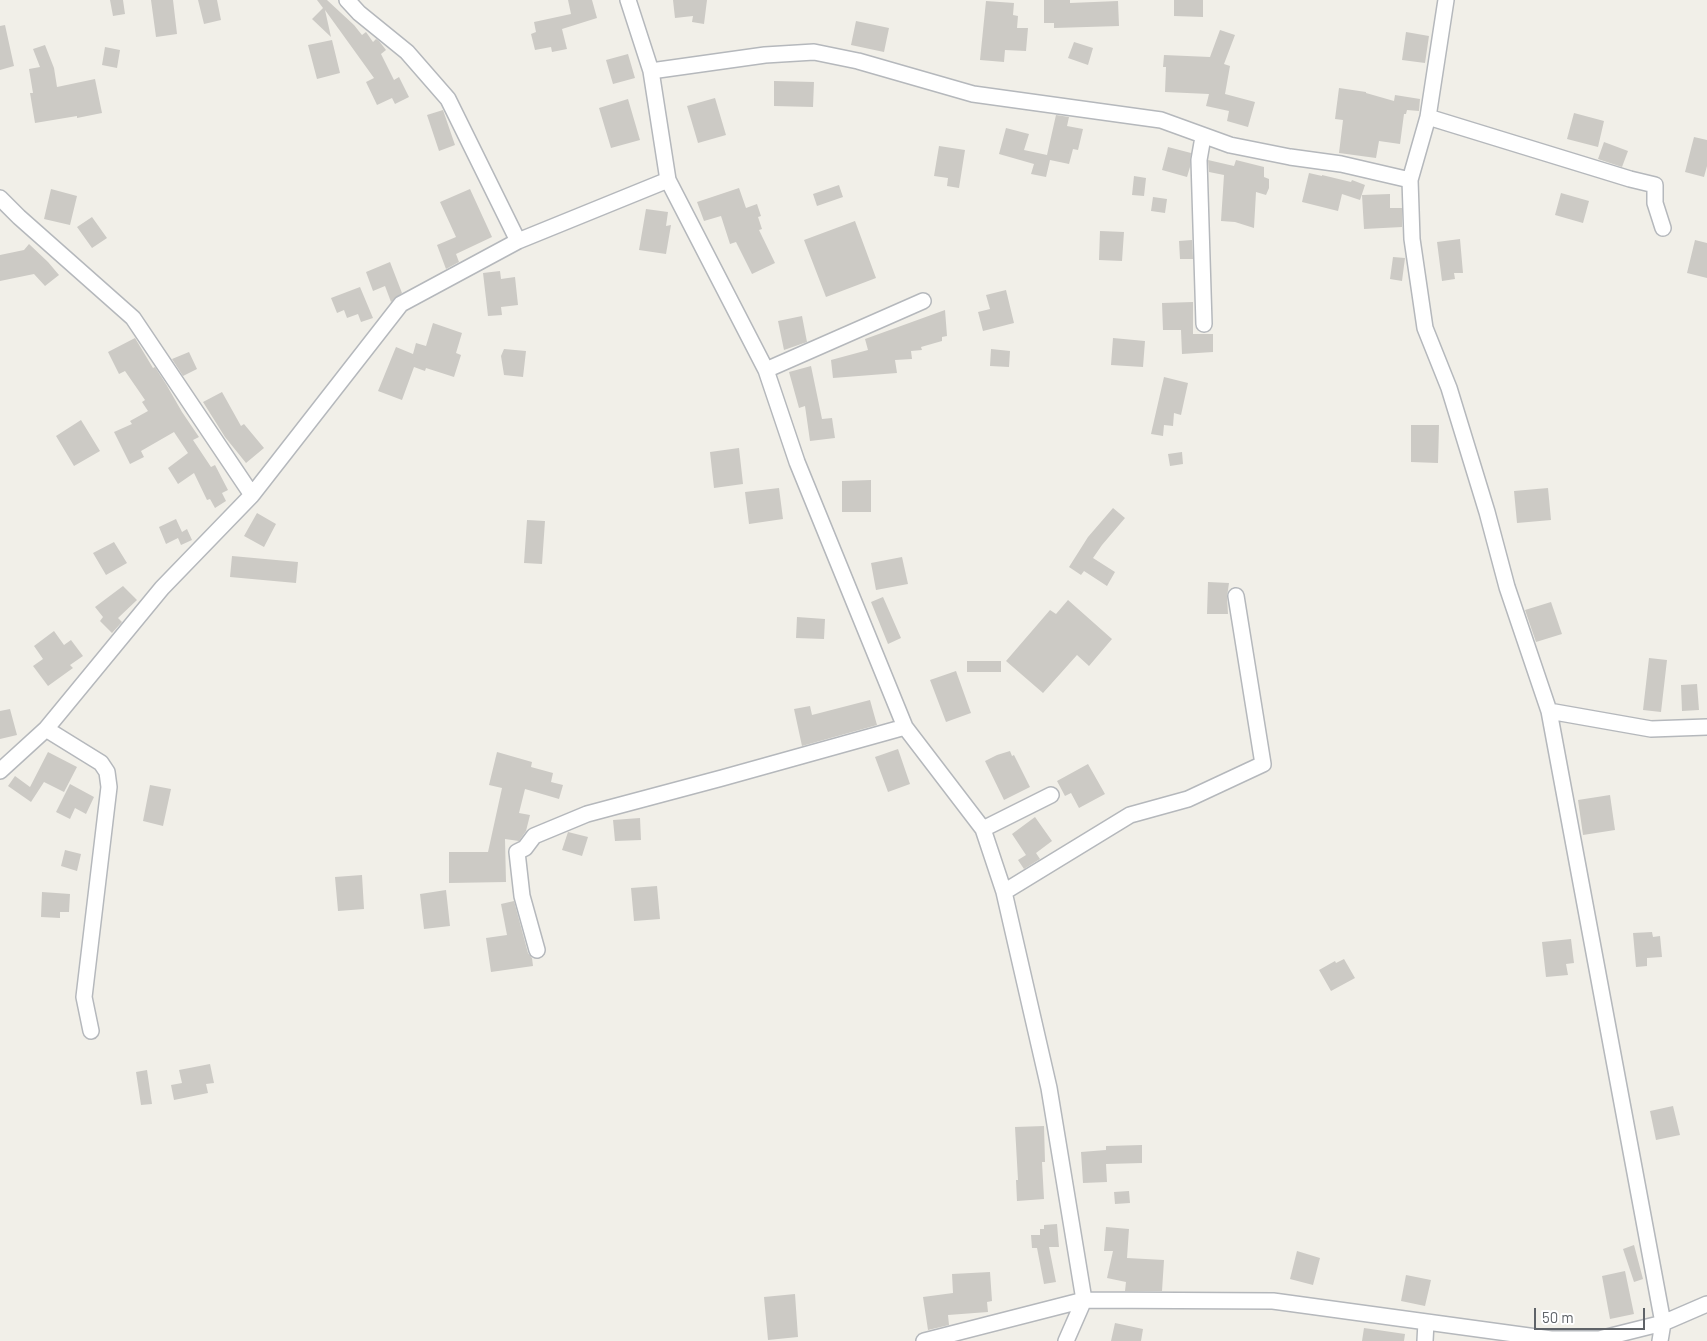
<!DOCTYPE html>
<html>
<head>
<meta charset="utf-8">
<style>
  body { margin:0 }
  #map { position:relative; width:1707px; height:1341px; overflow:hidden; background:#f1efe8; font-family:Barlow,sans-serif }
  canvas { display:block }
  .scale { position:absolute; left:1534px; top:1308px; width:111px; height:22px; box-sizing:border-box; border:2px solid #5f6368; border-top:0; padding-left:6px; font-size:15px; line-height:18px; white-space:nowrap; color:#5f6368; -webkit-text-stroke:4px #fff; paint-order:stroke }
</style>
</head>
<body>
<div id="map">
<canvas width="1707" height="1341"></canvas>
<div class="scale">50 m</div>
</div>
<script>
const context = document.querySelector('canvas').getContext('2d');
context.lineJoin = 'round';
function paint(path, color) { context.fillStyle = color; context.fill(path, 'evenodd'); }
function strokePath(path, color, width, dash) { context.strokeStyle = color; context.lineWidth = width; context.lineCap = dash ? 'butt' : 'round'; context.setLineDash(dash || []); context.stroke(path); }
const building = new Path2D(`
  M110 0H123L125 14 113 16Z
  M151 0H173L177 34 156 37Z
  M198 0H217L221 20 204 24Z
  M317 0H327L354 25 362 35 366 32 373 42 376 39 379 41 386 50 381 54 394 80 399 77 409 97 395 104 392 98 377 105 366 82 374 78 325 10 331 37 312 19 323 8Z
  M568 0H592L597 18 562 29 567 49 552 52 551 47 535 50 531 34 536 32 534 22 571 14Z
  M673 0H707L704 24 692 22 693 16 675 18Z
  M1044 0H1070V3L1118 1 1119 26 1054 28V23H1044Z
  M1174 0H1203V17L1174 16Z
  M986 1 1014 3 1013 15 1018 16 1017 28H1028L1026 51 1005 50 1004 62 980 60Z
  M856 21 889 28 884 52 851 45Z
  M5 25 14 66 0 70V26Z
  M1220 30 1235 35 1224 64 1230 66 1225 94 1255 102 1248 127 1227 121 1229 111 1206 106 1209 94 1165 92 1166 67H1163L1164 55 1210 57Z
  M1406 32 1429 36 1425 63 1402 60Z
  M332 40 340 73 317 79 308 45Z
  M1074 42 1093 48 1088 65 1068 58Z
  M45 45 54 68 57 87 95 79 102 113 77 118V116L35 123 30 93H33L29 69 40 67 33 49Z
  M105 47 120 50 117 68 102 65Z
  M628 54 635 78 613 84 606 60Z
  M774 81 814 82 813 107 774 106Z
  M1339 88 1366 92V93L1394 101 1395 95 1420 99 1419 111 1407 110 1406 114H1404L1400 144 1379 141 1376 158 1339 153 1343 120 1335 119Z
  M715 98 726 135 698 143 687 106Z
  M628 99 640 140 611 148 599 108Z
  M443 110 455 145 439 151 427 115Z
  M1574 113 1604 121 1598 147 1567 139Z
  M1056 115 1069 117 1067 126 1083 129 1078 150 1073 149 1069 164 1050 160 1046 177 1031 174 1034 164 999 154 1006 128 1029 134 1024 150 1047 155Z
  M1694 137 1707 140V166L1704 177 1685 172Z
  M1604 142 1628 151 1622 167 1598 159Z
  M939 146 965 150 959 188 947 186 948 178 934 176Z
  M1168 147 1191 153 1190 167 1187 177 1162 170Z
  M1208 160 1234 166 1236 160 1264 167V177L1269 179V188L1266 195 1256 192 1254 228 1235 222 1221 221 1224 175 1209 172Z
  M1309 173 1322 176V175L1351 182 1352 180 1365 185 1360 200 1342 194 1338 211 1302 202Z
  M1134 176 1146 178 1144 196 1132 195Z
  M839 185 843 197 817 206 813 194Z
  M739 188 746 208 757 204 761 216 758 217 762 229 759 230 775 263 752 274 736 242 730 244 721 216 704 221 697 202Z
  M51 189 77 196 70 225 44 219Z
  M470 189 492 237 456 254 459 262 446 269 437 245 456 237 440 202Z
  M1561 193 1589 201 1583 223 1555 215Z
  M1390 194V208H1402V227L1364 229 1362 195Z
  M1153 197 1167 199 1165 213 1151 211Z
  M646 209 668 212 666 226 671 225 666 254 639 250Z
  M92 217 107 238 92 248 77 227Z
  M855 221 876 278 826 297 804 240Z
  M1100 231 1124 232 1122 261 1099 260Z
  M1460 239 1463 273H1454L1455 279 1442 281 1437 242Z
  M1192 240 1193 259H1180L1179 241Z
  M1695 240 1707 243V278L1687 273Z
  M29 244 48 262 59 275 45 286 34 274 0 281V255L24 250Z
  M1393 257 1405 258 1402 281 1390 279Z
  M390 262 402 293 391 302 385 286 373 291 366 272Z
  M500 271 501 279 515 277 518 305 501 307 502 315 488 316 483 273Z
  M360 287 373 318 361 322 358 314 347 318 344 310 337 313 331 298Z
  M1006 290 1014 323 983 331 978 312 990 309 986 295Z
  M1193 302V334H1213V352L1182 354 1181 330H1163L1162 303Z
  M945 310 947 336 942 337V341L921 347 922 350 911 351 912 359 895 360 897 373 833 378 831 360 868 350 865 339Z
  M802 316 807 342 784 350 778 321Z
  M433 323 462 333 456 353 461 355 454 377 426 368 425 371 414 367 402 400 378 391 396 347 413 354 416 343 426 346Z
  M135 338 153 368 155 367 166 384 182 412 199 437 193 440 211 467 215 465 228 490 222 493 226 501 215 508 210 499 207 500 194 473 178 484 168 468 188 453 174 432 141 451 144 457 130 464 114 432 132 424 130 421 148 411 142 402 145 400 125 371 119 374 108 352Z
  M1113 338 1145 341 1143 367 1111 365Z
  M504 349 526 351 523 377 504 375 501 356Z
  M991 349 1010 351 1009 367 990 366Z
  M189 352 197 369 183 376 172 359Z
  M811 366 822 419 832 418 835 438 810 441 805 406 799 408 789 372Z
  M1164 377 1188 383 1181 415 1174 413 1173 426 1164 425 1163 436 1151 434Z
  M222 392 241 426 244 424 264 448 246 463 225 437 203 402Z
  M81 420 100 451 74 466 56 436Z
  M1411 425H1439L1438 463 1411 462Z
  M739 448 743 484 714 488 710 452Z
  M1182 452 1183 464 1170 466 1168 454Z
  M871 480V512H842V481Z
  M779 488 783 519 749 524 745 492Z
  M1548 488 1551 520 1517 523 1514 491Z
  M1113 508 1125 518 1102 545 1093 558 1115 572 1107 586 1084 571 1081 575 1069 567 1088 537Z
  M257 513 276 524 264 547 244 536Z
  M176 519 182 532 187 529 192 540 181 545 178 538 166 544 159 527Z
  M527 520 545 521 542 564 524 563Z
  M114 542 127 563 106 575 93 553Z
  M232 556 298 562 296 583 230 577Z
  M902 557 908 584 876 590 871 563Z
  M1208 582 1229 583 1227 597 1228 614H1207Z
  M123 586 137 600 118 618 122 622 112 633 100 621 103 617 95 607Z
  M883 597 901 638 888 644 871 602Z
  M1068 600 1112 639 1089 666 1077 655 1043 693 1006 661 1050 610 1056 614Z
  M1551 602 1562 634 1536 642 1525 610Z
  M797 617 825 619 824 639 796 638Z
  M54 631 64 645 71 640 83 656 70 665 73 668 48 686 33 666 43 659 34 646Z
  M1649 658 1667 660 1661 712 1643 710Z
  M967 661H1001V672H967Z
  M956 671 971 713 946 722 930 680Z
  M1697 684 1699 710 1682 711 1681 685Z
  M870 700 877 725 802 746 794 709 810 706 812 715Z
  M10 709 17 735 0 739V711Z
  M898 749 910 784 888 792 875 757Z
  M1010 751 1012 756 1014 755 1030 787 1004 800 985 761 997 755Z
  M48 752 77 767 64 792 44 782 31 802 8 786 15 776 30 787Z
  M497 752 532 762 531 767 553 773 551 782 563 785 559 799 525 789 519 813 530 815 526 831 519 841 505 839 506 882 449 883V852H488L502 788 489 785Z
  M1088 764 1105 794 1079 808 1071 793 1065 796 1057 781Z
  M70 784 94 797 86 814 75 808 70 819 56 812Z
  M150 785 171 789 163 826 143 821Z
  M1610 795 1615 830 1583 835 1578 800Z
  M1035 817 1052 841 1036 853 1040 859 1024 869 1018 860 1026 855 1012 834Z
  M640 818 641 840 615 841 613 820Z
  M568 832 588 837 582 856 562 850Z
  M65 850 81 854 77 871 61 866Z
  M362 875 364 909 338 911 335 877Z
  M657 886 660 919 634 921 631 888Z
  M446 890 450 926 424 929 420 894Z
  M42 892 70 894 69 912H60V918L41 917Z
  M514 901 528 953 532 958 533 966 491 972 486 938 507 935 501 904Z
  M1652 932 1653 937 1660 936 1662 957 1647 958V966L1636 967 1633 933Z
  M1571 939 1574 963 1566 964 1568 975 1546 977 1542 942Z
  M1344 959 1355 978 1331 991 1319 970 1335 961 1336 963Z
  M210 1064 214 1083 206 1084 208 1093 174 1100 171 1085 182 1083 179 1070Z
  M147 1070 152 1104 141 1105 136 1072Z
  M1673 1106 1680 1135 1656 1140 1650 1111Z
  M1044 1126 1045 1162H1042L1044 1199 1017 1201 1016 1180H1018L1015 1127Z
  M1142 1145V1163L1106 1164 1107 1182 1083 1183 1081 1152 1106 1150V1146Z
  M1129 1191 1130 1203 1115 1204 1114 1192Z
  M1057 1224 1059 1247H1049L1056 1282 1044 1284 1037 1248H1032L1031 1235H1040V1229H1044V1225Z
  M1106 1227 1129 1229 1127 1258 1164 1260 1162 1291H1125L1126 1282 1107 1278 1113 1251H1104Z
  M1634 1245 1643 1279 1634 1282 1623 1249Z
  M1297 1251 1320 1258 1313 1285 1290 1279Z
  M1625 1271 1634 1314 1610 1319 1602 1276Z
  M990 1272 992 1301 987 1302 988 1312 948 1315 949 1325 928 1330 923 1297 953 1293 952 1274Z
  M1406 1275 1431 1280 1425 1306 1401 1301Z
  M795 1294 798 1337 768 1340 764 1297Z
  M1115 1323 1143 1329 1141 1341H1111Z
  M1364 1328 1405 1334 1404 1341H1362Z`);
const minor = new Path2D(`
  M347 0 359 13 407 52 448 99 518 241
  M628 0 651 71 668 180 766 370 797 462 905 727 983 829 1004 892 1049 1088 1084 1300 1066 1341
  M1446 0 1428 117 1410 180 1412 239 1425 328 1449 388 1487 512 1507 587 1549 711 1663 1323 1660 1341
  M651 71 765 55 814 52 858 61 973 94 1161 120 1230 145 1290 157 1341 164 1410 180
  M1428 117 1630 179 1655 185V203L1663 228
  M1203 137 1199 160 1204 324
  M0 198 19 217 133 318 252 495
  M766 370 923 301
  M1549 711 1651 729 1707 727
  M46 729 101 763 107 772 109 787 84 997 91 1031
  M0 771 46 729 162 588 252 495 401 304 518 241 668 180
  M983 829 1051 795
  M1004 892 1130 815 1188 799 1263 764 1236 596
  M537 950 522 896 517 852 525 848 534 836 587 814 722 778 905 727
  M924 1341 1084 1300 1273 1301 1551 1339H1599L1663 1323 1707 1304
  M1425 1341 1426 1322`);
paint(building, '#cccac5');
strokePath(minor, '#b5b8bc', 18);
strokePath(minor, '#fff', 15);
</script>
</body>
</html>
